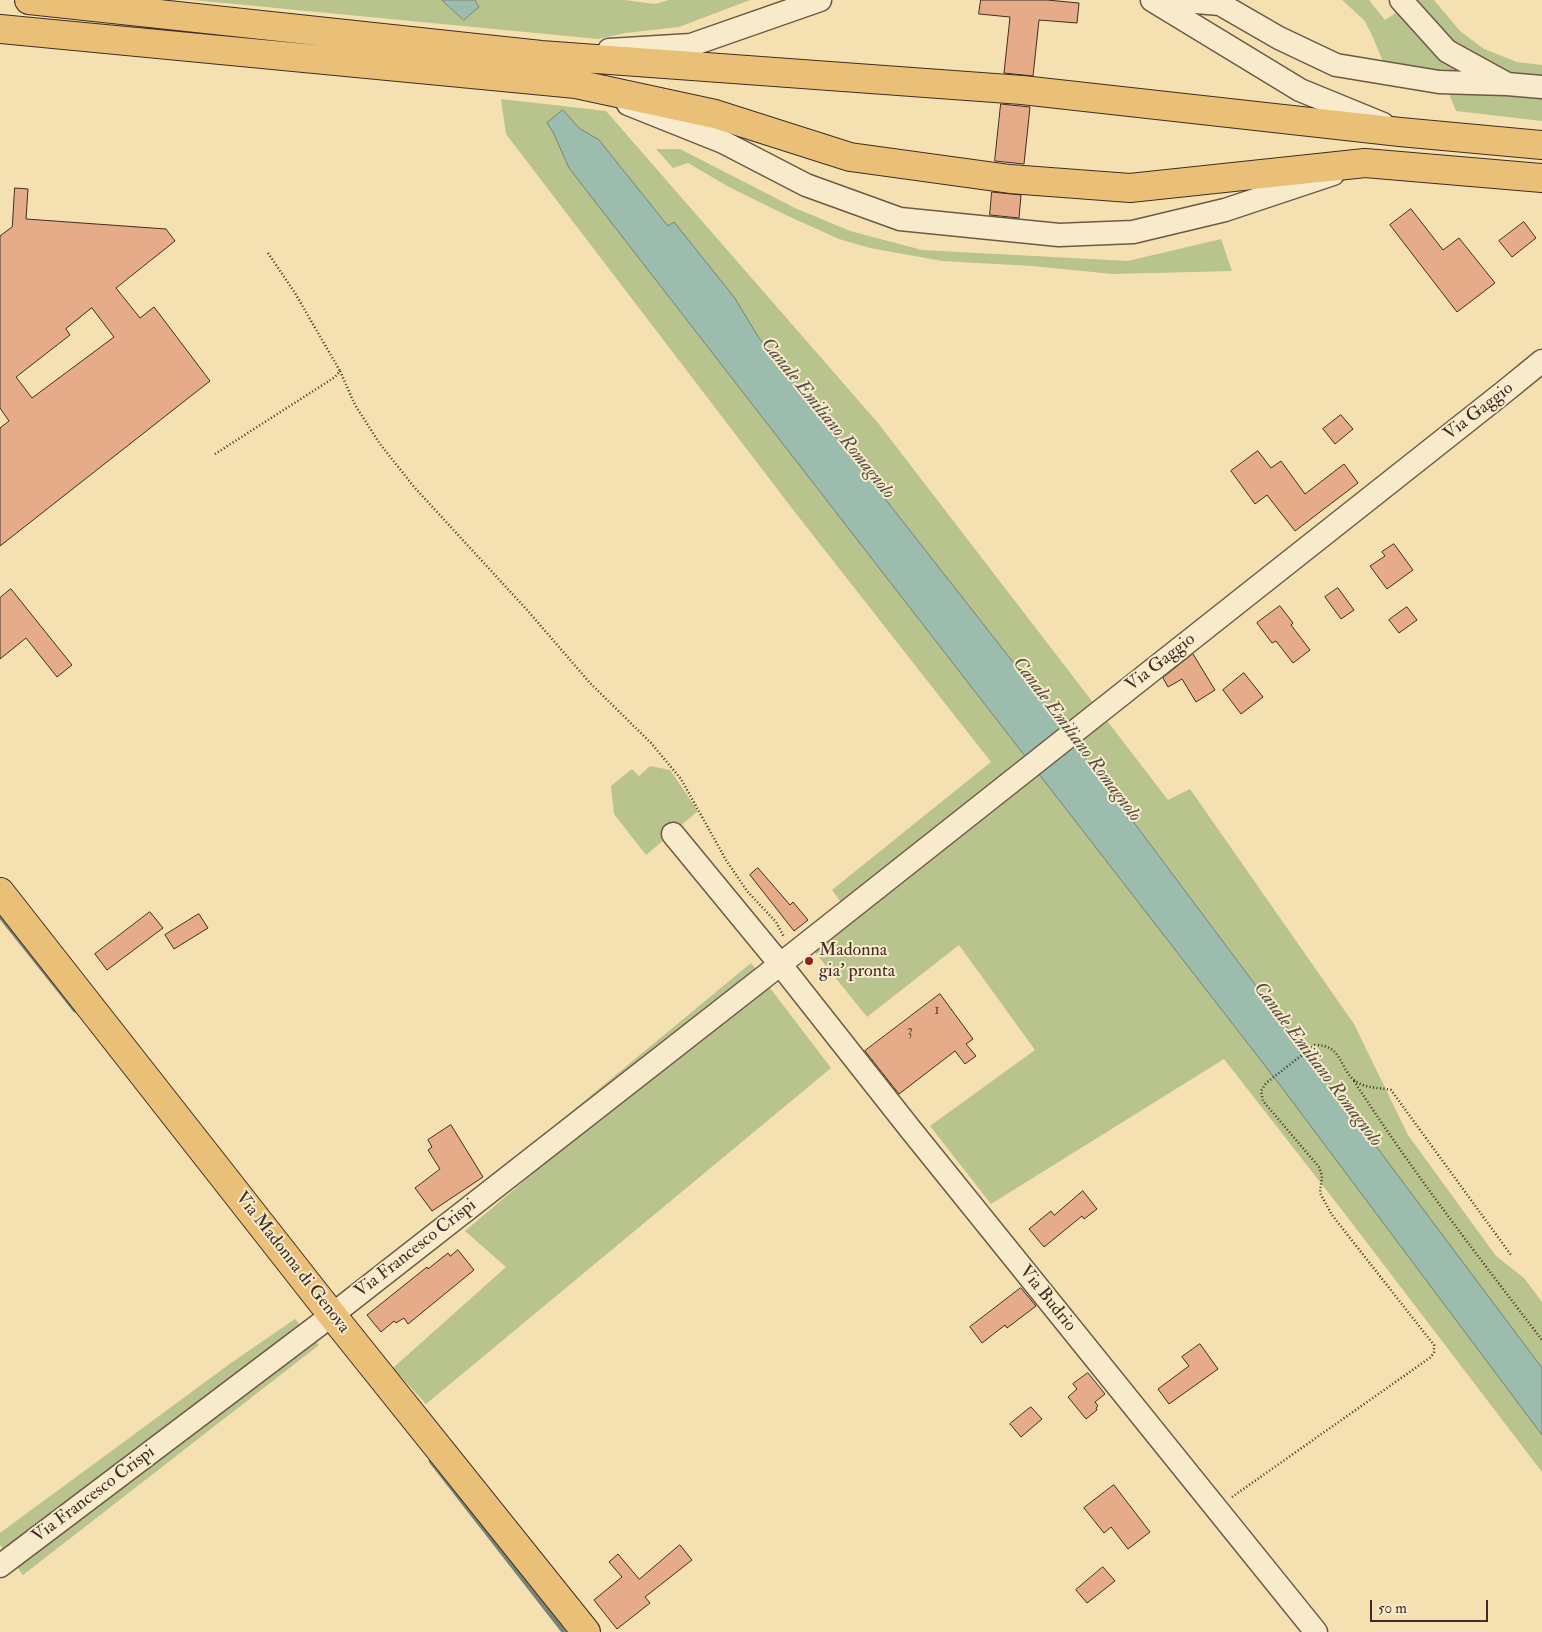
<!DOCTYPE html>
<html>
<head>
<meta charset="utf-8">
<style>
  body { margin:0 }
  #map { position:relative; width:1542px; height:1632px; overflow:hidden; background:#f4e0b0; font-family:"IM FELL Double Pica",serif }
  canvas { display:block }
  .scale { position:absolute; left:1370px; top:1600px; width:118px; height:22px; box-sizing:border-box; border:2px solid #402c23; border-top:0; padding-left:6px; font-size:15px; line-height:18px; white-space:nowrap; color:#402c23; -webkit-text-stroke:4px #f8ebcc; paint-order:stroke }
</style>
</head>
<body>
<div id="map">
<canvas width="1542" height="1632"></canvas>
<div class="scale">50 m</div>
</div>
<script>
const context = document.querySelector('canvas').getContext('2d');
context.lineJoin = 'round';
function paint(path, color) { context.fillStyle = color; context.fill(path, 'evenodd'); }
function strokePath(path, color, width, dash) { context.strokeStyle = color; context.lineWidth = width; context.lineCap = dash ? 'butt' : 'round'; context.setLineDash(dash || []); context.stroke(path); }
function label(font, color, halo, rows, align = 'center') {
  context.font = font + ' "IM FELL Double Pica",serif'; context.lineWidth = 4; context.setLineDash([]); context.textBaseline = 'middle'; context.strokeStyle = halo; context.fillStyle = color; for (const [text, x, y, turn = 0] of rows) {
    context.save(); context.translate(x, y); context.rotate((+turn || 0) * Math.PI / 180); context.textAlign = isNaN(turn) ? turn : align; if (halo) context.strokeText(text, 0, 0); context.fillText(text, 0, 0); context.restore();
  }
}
const green = new Path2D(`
  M193 0H442L464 20 479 7 475 0H624L655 4 669 0H750L679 27 626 33 598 39Z
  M1342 0H1369L1385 20 1400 10 1393 0H1434L1460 31 1484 49 1517 62 1542 65V121L1456 111 1441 73 1384 64 1372 35 1364 20Z
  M501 99 606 111 878 423 1168 800 1190 789 1354 1024 1408 1135 1496 1256 1524 1278 1542 1302V1472L1345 1214 1224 1059 991 1204 930 1126 1035 1050 959 945 867 1017 814 951 854 920 832 890 991 762 794 511 506 134Z
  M656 149H680L795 208 850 231 922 250 1128 261 1221 239 1232 271 1113 274 1032 266 942 261 870 248 839 239 788 216 729 187 688 163 673 168Z
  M650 766 670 770 698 811 646 855 614 814 611 786 632 769 639 776Z
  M751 963 831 1068 426 1404 393 1368 506 1267 465 1231 536 1171 525 1150Z
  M295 1319 319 1345 23 1575 0 1545V1533L231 1363Z`);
const water = new Path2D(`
  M442 0H475L479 7 464 20Z
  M563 110 579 128 599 140 668 226 674 222 734 297 759 338 1031 685 1542 1368V1435L1280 1085 569 168 553 132 547 123Z`);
const stream = new Path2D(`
  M0 916 75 1010
  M431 1461 564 1632`);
const building = new Path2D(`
  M981 0H1047L1079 3 1077 23 1039 20 1033 76 1004 73 1010 17 979 14Z
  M1001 104 1030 107 1024 164 995 161Z
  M15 188 28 189 26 219 166 229 175 241 116 288 140 318 154 307 210 381 0 546V428L9 421 0 408V236L12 227ZM92 308 114 337 32 398 16 377 70 335 66 329Z
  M992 192 1021 195 1019 218 990 215Z
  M1411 209 1443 250 1459 238 1495 283 1457 312 1390 225Z
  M1524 222 1536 238 1512 257 1499 241Z
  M1341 415 1353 429 1335 444 1323 429Z
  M1258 451 1271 468 1281 461 1305 494 1344 464 1358 483 1295 531 1267 495 1255 504 1231 471Z
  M1394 544 1413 570 1387 589 1370 566 1385 556 1382 552Z
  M1338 588 1354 610 1341 619 1325 597Z
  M11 589 72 665 57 677 26 638 0 659V598Z
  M1280 606 1293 623 1291 625 1310 650 1293 663 1276 641 1272 643 1257 623Z
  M1407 607 1417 620 1399 633 1389 620Z
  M1193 654 1215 690 1196 702 1182 679 1168 687 1163 678Z
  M1244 673 1263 697 1241 714 1223 690Z
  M758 868 790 905 793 902 808 920 794 931 750 875Z
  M150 912 163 928 107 970 95 954Z
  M199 914 208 928 174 949 165 935Z
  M940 994 973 1039 966 1044 976 1056 965 1064 955 1051 899 1094 865 1051Z
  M451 1125 483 1177 432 1211 415 1188 440 1169 428 1150 432 1147 428 1140Z
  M1083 1191 1097 1209 1084 1219 1082 1216 1044 1247 1029 1229 1051 1211 1054 1215Z
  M458 1250 474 1270 408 1324 404 1318 396 1323 394 1321 381 1332 367 1315 427 1267 428 1269 448 1253 450 1256Z
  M1021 1288 1036 1306 1007 1328 1005 1325 982 1343 970 1327Z
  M1200 1344 1218 1369 1169 1404 1158 1389 1189 1366 1182 1357Z
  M1088 1373 1105 1394 1095 1402 1098 1406 1096 1408 1097 1410 1086 1419 1068 1397 1077 1389 1073 1384Z
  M1031 1407 1042 1419 1021 1437 1010 1424Z
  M1114 1485 1150 1532 1128 1549 1111 1527 1104 1533 1084 1508Z
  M680 1545 692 1560 645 1597 650 1603 617 1629 594 1600 622 1577 609 1562 618 1554 639 1579Z
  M1103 1567 1115 1581 1087 1603 1076 1590Z`);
const path = new Path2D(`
  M268 253 295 293 340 371
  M215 454 335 377 340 371 355 405 380 444 415 488 528 611 590 683 651 743 681 779 726 860 747 891 776 922 784 937
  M1354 1081C1412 1171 1477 1255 1542 1340
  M1232 1497 1431 1357 1434 1352V1345L1332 1215 1320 1193 1322 1176 1319 1167 1263 1101 1261 1091 1266 1083 1315 1045C1342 1045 1339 1067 1354 1080 1365 1089 1378 1087 1391 1090L1511 1255`);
const minor = new Path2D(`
  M1152 0 1300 90 1383 124
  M1172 0 1220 4 1279 38 1336 65 1439 82 1507 84
  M1401 0 1447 51 1507 84 1542 87
  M609 50 691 45 820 0
  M628 104 723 142 806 185 900 219 1059 235 1133 232 1225 210 1333 174
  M673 834 780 964 911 1130 1316 1632
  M0 1566 332 1315 787 959 1504 392 1542 361`);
const major = new Path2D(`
  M0 892 332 1315 586 1632`);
const highway = new Path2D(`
  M29 0 541 55 1022 90 1400 132 1542 145
  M0 29 576 84 715 114 850 157 1010 179 1130 188 1365 163 1542 178`);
const markers = [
  [809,961,5,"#8f2418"]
];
const numberNames = [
  ["1",937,1011],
  ["3",910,1032]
];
const streetNames = [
  ["Via Gaggio",1479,412,-38],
  ["Via Gaggio",1161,663,-38],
  ["Via Francesco Crispi",416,1249,-38],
  ["Via Madonna di Genova",292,1263,52],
  ["Via Budrio",1047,1299,51],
  ["Via Francesco Crispi",94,1495,-37]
];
const poiNames = [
  ["Madonna",819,951],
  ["gia' pronta",819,972]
];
const waterNames = [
  ["Canale Emiliano Romagnolo",827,419,51],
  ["Canale Emiliano Romagnolo",1076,740,53],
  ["Canale Emiliano Romagnolo",1317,1065,53]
];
paint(green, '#b9c38d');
paint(water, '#9cbdae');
strokePath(water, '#778376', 1);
strokePath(stream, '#778376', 4.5);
paint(building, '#e6ac89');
strokePath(building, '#402c23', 1);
strokePath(minor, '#6d5946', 25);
strokePath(major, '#402c23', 30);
strokePath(highway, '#402c23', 30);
strokePath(path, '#402c23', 2.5, [1, 2.5]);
strokePath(minor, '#f8ebcc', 22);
strokePath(major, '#eac078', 28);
strokePath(highway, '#eac078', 28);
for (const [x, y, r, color] of markers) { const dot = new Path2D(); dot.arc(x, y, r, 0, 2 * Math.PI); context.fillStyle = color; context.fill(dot); strokePath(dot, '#f8ebcc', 2); }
label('15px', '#6a4c3c', null, numberNames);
label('18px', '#402c23', '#f8ebcc', streetNames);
label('18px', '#402c23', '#f8ebcc', poiNames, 'left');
label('italic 19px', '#575046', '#f8ebcc', waterNames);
</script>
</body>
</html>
